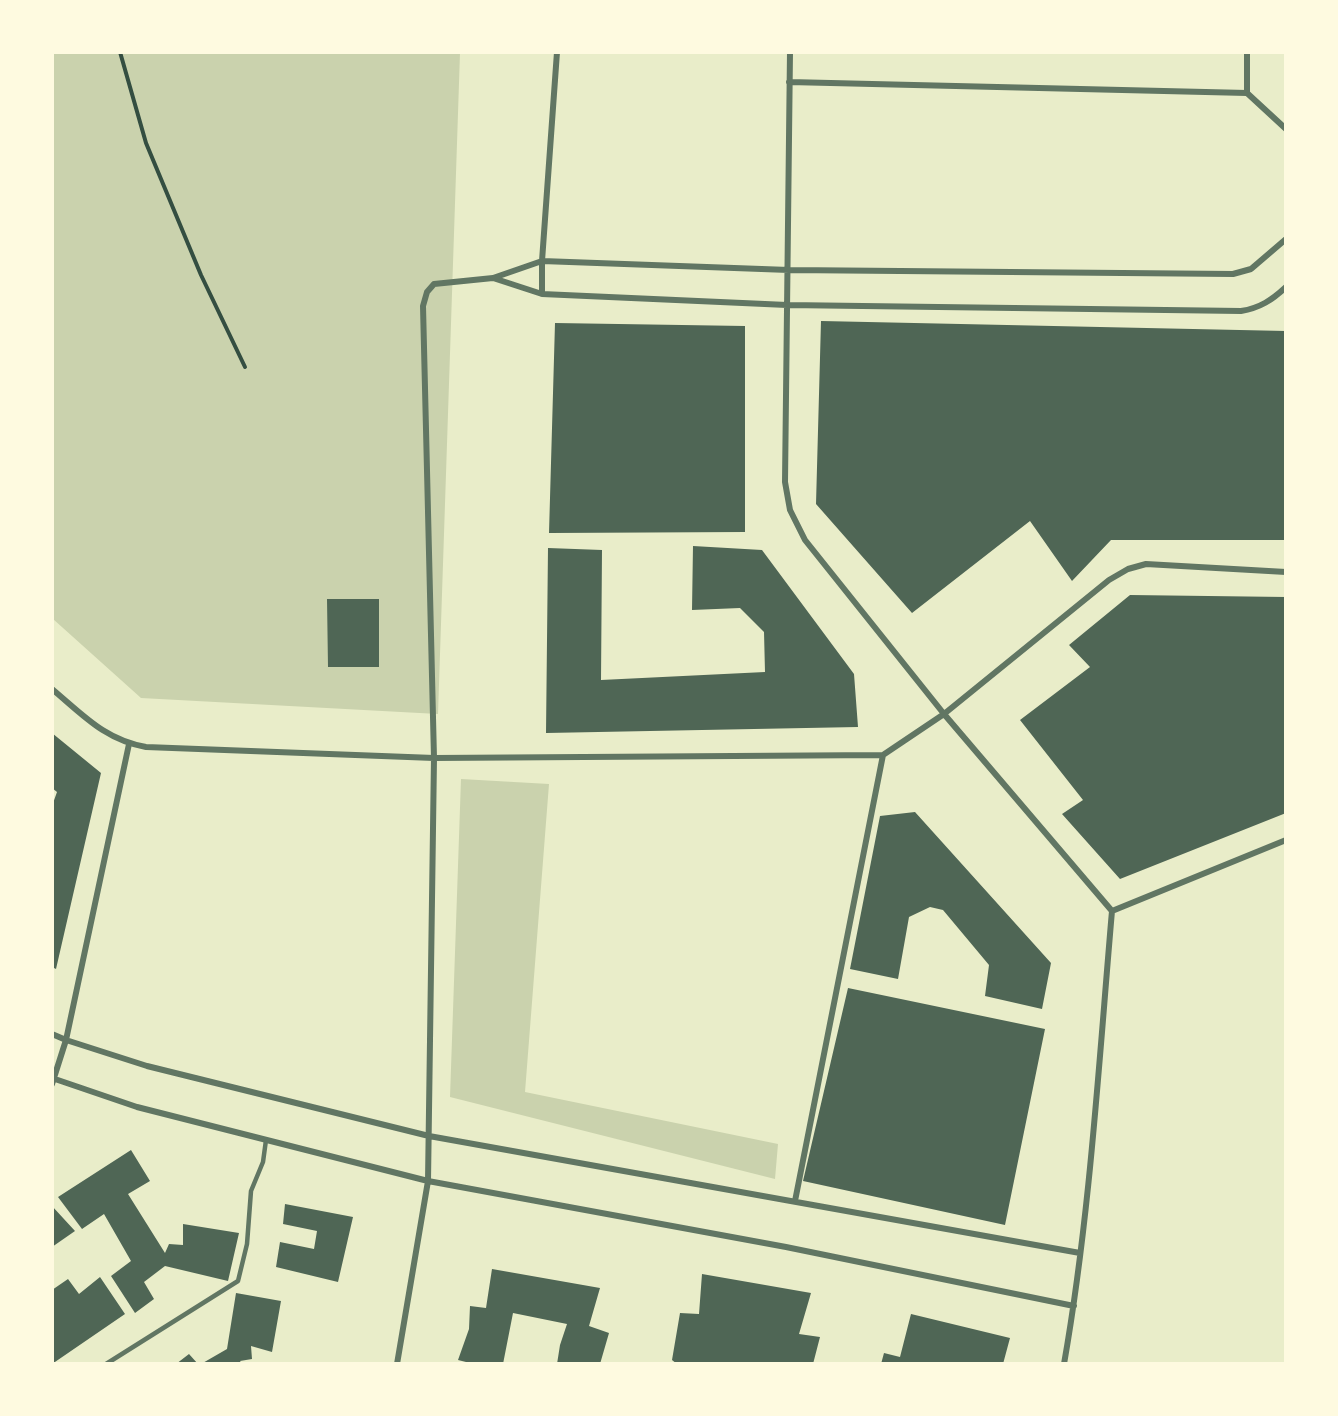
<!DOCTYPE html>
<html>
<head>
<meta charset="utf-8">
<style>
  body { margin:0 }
  #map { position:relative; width:1338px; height:1416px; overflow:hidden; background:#e9edc9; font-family:Quicksand,sans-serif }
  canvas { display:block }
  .frame { position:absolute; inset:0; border:54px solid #fefae0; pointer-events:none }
</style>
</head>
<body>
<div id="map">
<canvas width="1338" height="1416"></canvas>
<div class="frame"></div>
</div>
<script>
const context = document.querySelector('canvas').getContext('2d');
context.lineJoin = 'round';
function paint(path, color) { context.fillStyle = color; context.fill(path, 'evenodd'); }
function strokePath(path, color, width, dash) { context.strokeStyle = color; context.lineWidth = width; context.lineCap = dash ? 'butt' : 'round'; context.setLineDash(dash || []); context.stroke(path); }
const green = new Path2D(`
  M53 53H460L438 714 141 698 53 619Z
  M461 779 549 784 525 1092 778 1144 775 1179 450 1097Z`);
const building = new Path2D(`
  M821 321 1286 331V540H1111L1072 581 1030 521 912 613 816 504Z
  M555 323 745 326V532L549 533Z
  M693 546 762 550 854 674 858 727 546 733 548 548 602 550 601 680 765 672 764 632 740 608 692 610Z
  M1130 595 1286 597V813L1120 879 1062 814 1083 800 1020 720 1090 667 1069 645Z
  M327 599H379V667H328Z
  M52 733 101 773 56 969 52 967V806L57 792 52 788Z
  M915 812 1051 963 1042 1009 985 996 989 965 943 910 930 907 909 917 898 979 850 969 880 816Z
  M848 988 1045 1029 1005 1225 803 1181Z
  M131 1150 150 1181 128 1194 165 1253 169 1244 183 1245V1224L239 1233 228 1281 165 1266 144 1282 154 1299 135 1313 111 1276 131 1261 104 1214 82 1229 58 1197Z
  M285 1204 353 1217 338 1282 276 1267 280 1242 314 1249 317 1231 283 1224Z
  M52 1206 75 1231 52 1247Z
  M492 1269 600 1288 589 1326 609 1333 600 1364H557L560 1345 567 1324 513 1313 503 1364H474L458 1360 469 1329 470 1306 486 1308Z
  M702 1274 811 1293 799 1334 820 1337 813 1364H677L672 1360 680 1313 699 1314Z
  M100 1277 125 1314 52 1364V1290L68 1279 79 1294Z
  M236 1293 281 1301 272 1352 251 1346 252 1359 240 1361 242 1364H201L227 1349Z
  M911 1314 1010 1338 1003 1364H881L884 1353 900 1357Z
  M189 1354 198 1364H176Z`);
const path = new Path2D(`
  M120 52 146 143 201 275 245 367`);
const service = new Path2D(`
  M106 1364 238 1281 247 1244 251 1191 263 1162 266 1140`);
const minor = new Path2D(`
  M790 52 785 482 790 510 805 540 944 714 1112 911C1099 1060 1090 1216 1064 1364
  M1247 52V93L1286 129
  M789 82 1247 93
  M493 278 542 294 787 305 1241 311C1260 308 1272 300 1286 287
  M542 294V261L557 52
  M52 689C83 715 105 740 146 747L434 758 883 755 944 714 1109 580 1128 569 1146 564 1286 572
  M1112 911 1286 840
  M52 1034 66 1040 147 1066 429 1136 1080 1253
  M52 1078 137 1107 428 1181 786 1247 1074 1306
  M52 1084 66 1040 129 744
  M795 1201 883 755
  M397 1364 428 1181 434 758 423 306 427 292 434 284 493 278 542 261 789 270 1233 274 1251 269 1286 239`);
paint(green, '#cad2ad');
paint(building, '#4f6655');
strokePath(path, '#344e41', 4);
strokePath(service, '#617663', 4.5);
strokePath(minor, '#617663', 6);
</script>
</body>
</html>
